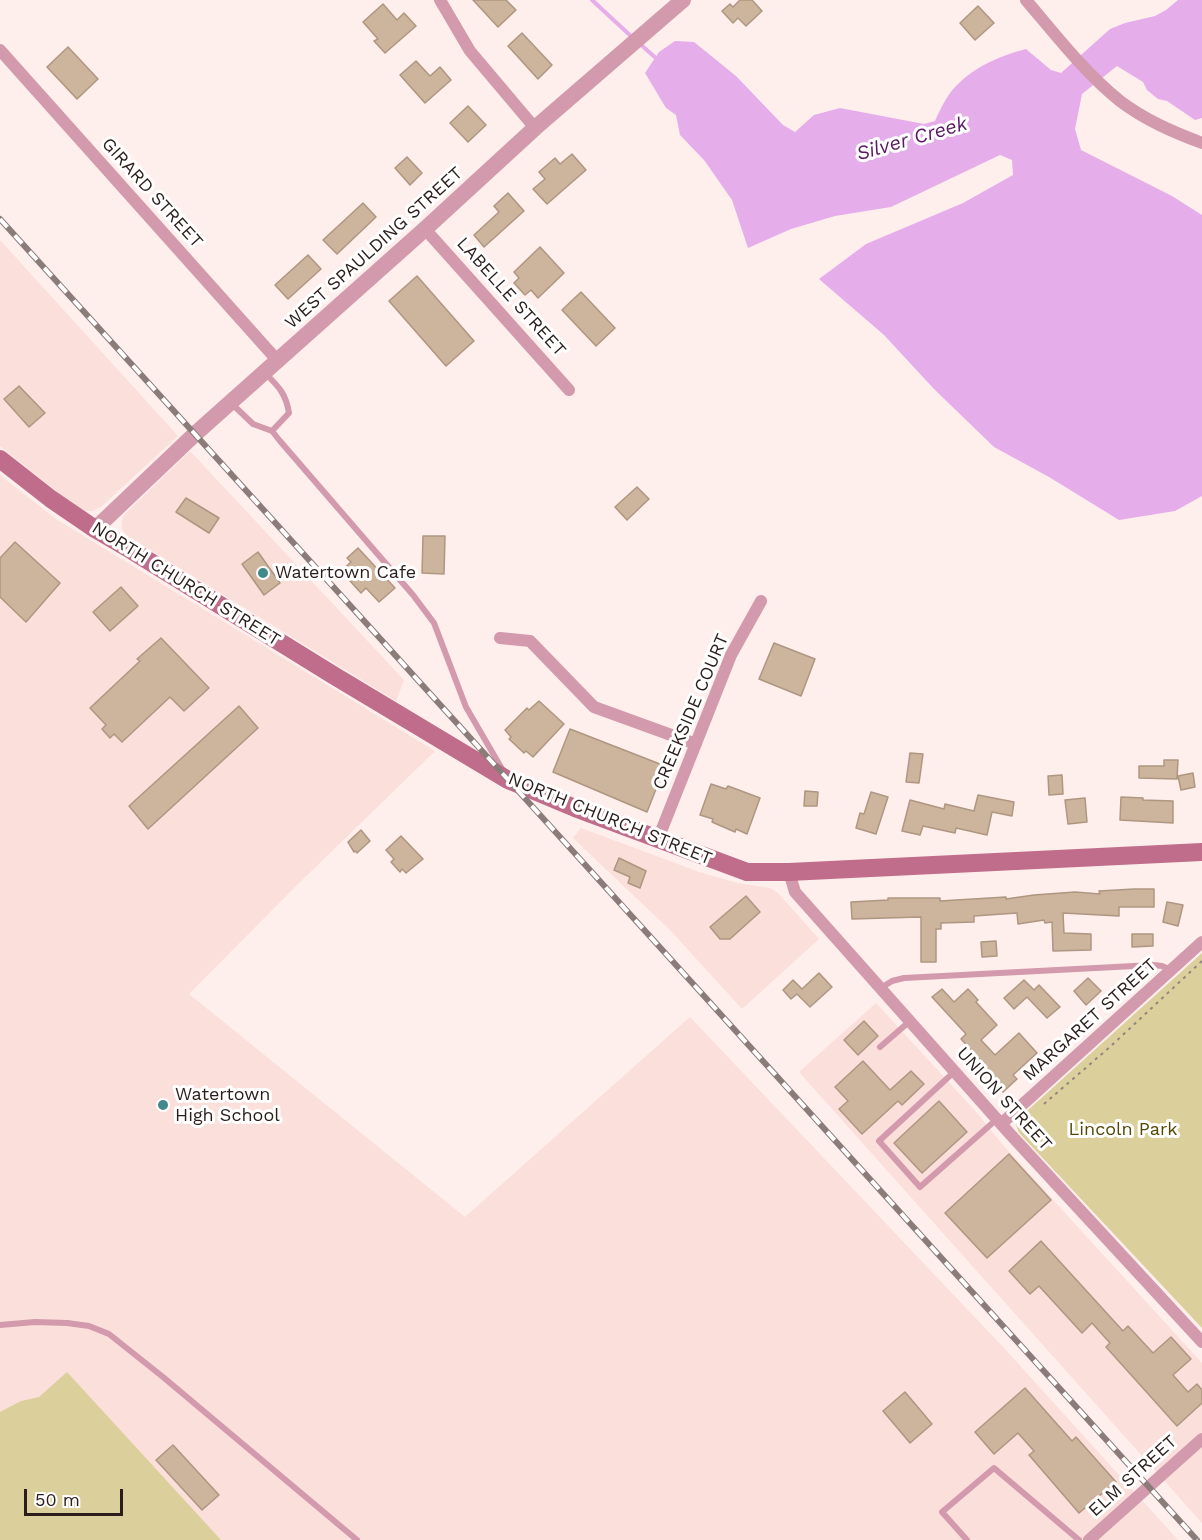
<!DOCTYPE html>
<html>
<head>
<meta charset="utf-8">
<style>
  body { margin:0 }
  #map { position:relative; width:1202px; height:1540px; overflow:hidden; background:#feeeec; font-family:"Work Sans",sans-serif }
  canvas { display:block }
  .scale { position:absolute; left:24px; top:1489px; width:99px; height:27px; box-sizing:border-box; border:3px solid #2a1d1a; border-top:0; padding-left:8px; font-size:18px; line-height:21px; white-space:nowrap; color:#2a1d1a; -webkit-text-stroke:4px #fff; paint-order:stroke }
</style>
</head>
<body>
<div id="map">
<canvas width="1202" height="1540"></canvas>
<div class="scale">50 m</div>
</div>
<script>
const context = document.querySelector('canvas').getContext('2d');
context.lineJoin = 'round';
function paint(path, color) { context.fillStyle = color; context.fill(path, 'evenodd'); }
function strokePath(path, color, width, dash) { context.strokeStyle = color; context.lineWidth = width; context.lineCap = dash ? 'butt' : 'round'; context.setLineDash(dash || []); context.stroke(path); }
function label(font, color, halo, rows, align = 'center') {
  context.font = font + ' "Work Sans",sans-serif'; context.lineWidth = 6; context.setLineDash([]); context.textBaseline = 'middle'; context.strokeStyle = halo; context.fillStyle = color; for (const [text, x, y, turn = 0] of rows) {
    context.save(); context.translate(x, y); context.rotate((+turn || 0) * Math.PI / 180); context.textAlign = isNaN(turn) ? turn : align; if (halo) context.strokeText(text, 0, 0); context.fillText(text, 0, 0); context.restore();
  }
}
const built = new Path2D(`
  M0 240 178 436 101 507 93 511H85L70 502 0 446Z
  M190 451 404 680 396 701 126 535 122 529V521L124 515Z
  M0 475 56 519 435 751 297 885 189 994 465 1217 690 1017 1004 1348 1178 1540H0Z
  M581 828 699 872 737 883 770 888 778 893 819 939 742 1009 670 930 573 838Z
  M876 1003 977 1113 1002 1144 1202 1363V1523L799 1072Z`);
const green = new Path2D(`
  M1202 953V1328L1021 1135C1017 1129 1015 1126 1018 1119Z
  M67 1372 221 1540H0V1412L21 1401 39 1397Z`);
const water = new Path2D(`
  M1178 0H1202V118L1195 120 1167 101 1158 99 1147 90 1143 82 1117 66 1082 94 1075 129 1081 150 1172 196 1202 215V496L1175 511 1119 520 1049 477 994 447 934 389 884 335 819 279 866 244 963 203 1013 175 1012 160 1000 155 891 207 835 216 791 229 748 248 732 200 704 160 680 135 676 115 666 108 645 73 659 52 675 41 694 42 736 76 783 125 795 132 814 115 840 108 924 124 935 121C941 108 947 94 958 84 976 66 1002 55 1026 49L1051 70 1061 73 1110 29 1125 23 1155 16 1166 10Z`);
const stream = new Path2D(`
  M592 0 633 38
  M639 43 658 60`);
const building = new Path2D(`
  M473 0H506L516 10 498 27Z
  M740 0H752L762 11 746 26 738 18 733 23 722 11 730 4 733 7Z
  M383 4 397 20 404 13 416 26 385 53 374 41 378 39 363 22Z
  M978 6 994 23 975 40 960 23Z
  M522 33 552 65 538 79 508 46Z
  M68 47 98 79 77 99 47 67Z
  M416 61 430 76 440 67 451 80 425 103 400 75Z
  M468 106 486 125 468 142 450 123Z
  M572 154 586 170 547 204 533 189 545 179 539 172 555 158 560 164Z
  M407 157 422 173 410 185 395 168Z
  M508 193 524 211 484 247 474 235 499 212 494 206Z
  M363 203 376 217 337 254 323 240Z
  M540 247 564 273 538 298 531 290 525 295 514 283 519 278 514 272Z
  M308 255 321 269 288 299 275 285Z
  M417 276 474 341 446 366 389 301Z
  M581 292 615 328 596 346 562 310Z
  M19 386 45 413 29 427 4 399Z
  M637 487 649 499 627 520 615 507Z
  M186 498 219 518 209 533 176 512Z
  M423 536H445L444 574 422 573Z
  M15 542 60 583 26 622 0 597V558Z
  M358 548 395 588 379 602 366 588 361 593 341 571 351 562 347 558Z
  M258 552 280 583 264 595 242 564Z
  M121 587 138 606 110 631 93 612Z
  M161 638 209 688 184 711 170 697 122 742 114 734 110 738 102 729 106 725 90 708 140 661 137 659Z
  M774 643 815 659 801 696 759 679Z
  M539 701 564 724 533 757 526 751 524 753 509 739 511 737 505 730 527 708 529 710Z
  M239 706 258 728 148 829 129 806Z
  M570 729 665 766 647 812 553 772Z
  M910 753 923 754 919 783 906 782Z
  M1164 760H1178L1177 779 1139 778V766H1164Z
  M1193 773 1195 787 1181 790 1178 776Z
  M1062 775 1063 794 1049 795 1048 776Z
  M711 784 726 789 728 786 760 798 747 834 736 829 735 832 712 822 713 819 700 815Z
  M805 791 818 792 817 806H804Z
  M871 792 888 797 876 834 856 828 860 813 864 814Z
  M978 795 1014 802 1012 816 992 812 987 835 956 828 955 833 923 826 920 835 902 831 910 800 944 809 945 804 974 811Z
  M1121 797 1143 798V800L1173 801V823L1120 820Z
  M1085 798 1087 822 1068 824 1065 800Z
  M361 830 370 841 357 853 356 851 354 852 348 842Z
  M401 836 423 859 406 873 402 869 400 872 391 862 394 859 386 850Z
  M619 858 646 871 640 888 628 883 630 877 614 870Z
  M1134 889H1154V907H1119V916L1063 913 1064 933 1091 934V950L1053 951 1052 922 1045 923 1044 920 1018 924 1017 913 974 916V922L941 923V929H936V962H921V917L852 919 851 902 888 900V898H940V901L1006 897V899L1034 895 1075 892 1100 894 1099 891Z
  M746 896 760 912 730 939H720L710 927Z
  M1167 902 1183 905 1178 926 1163 922Z
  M1132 934H1153V946L1132 947Z
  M996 941 997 956 982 957 981 942Z
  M819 973 832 987 810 1007 797 994 791 999 783 990 793 980 802 989Z
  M1088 978 1101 991 1086 1005 1074 991Z
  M1024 980 1034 990 1039 985 1060 1007 1047 1018 1027 997 1014 1009 1004 998Z
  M942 989 954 1002 968 989 978 1000 976 1002 997 1025 981 1040 995 1055 1019 1033 1037 1053 1013 1075 1017 1079 1003 1092 978 1065 982 1062 961 1039 966 1034 932 997Z
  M864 1021 878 1036 858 1055 844 1040Z
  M863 1061 890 1090 911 1071 924 1084 902 1105 898 1101 862 1134 839 1109 848 1101 835 1087Z
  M939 1101 967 1132 922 1173 894 1143Z
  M1009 1154 1051 1200 987 1258 945 1213Z
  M1041 1241 1123 1331 1128 1326 1153 1353 1171 1337 1191 1359 1173 1375 1188 1392 1197 1384 1202 1390V1403L1177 1426 1106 1347 1110 1343 1092 1323 1082 1333 1039 1286 1030 1294 1009 1271Z
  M1025 1388 1072 1441 1076 1437 1116 1482 1079 1513 1029 1455 1034 1451 1018 1433 994 1454 975 1432Z
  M905 1392 932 1424 910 1443 883 1411Z
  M173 1445 219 1495 202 1510 156 1460Z`);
const path = new Path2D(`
  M1044 1104 1111 1046 1202 961`);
const service = new Path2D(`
  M266 374C279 387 286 394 289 413L272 431
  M231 403 253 424 272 431 280 441 413 595 434 623 466 707 502 769
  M881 988 892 981 904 978 1153 965 1162 966 1170 970
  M880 1047 910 1021
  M954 1072 879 1141 920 1187 997 1119
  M0 1325 35 1322 67 1323 89 1326 109 1334 163 1377 357 1540
  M967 1540 942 1512 994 1468 1079 1540`);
const minor = new Path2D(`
  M440 0 470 51 535 128
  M1026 0C1054 33 1086 74 1120 101 1145 120 1173 132 1202 143
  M0 50 277 360
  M425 229 569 390
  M500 638 530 641 594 707 696 744
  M658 839 731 655 761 601
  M789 872 795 892 1010 1134 1202 1342
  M1001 1124 1202 942
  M1089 1540 1202 1439`);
const tertiary = new Path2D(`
  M95 529 195 434 425 229 535 128 683 0`);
const secondary = new Path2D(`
  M0 459 51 499 95 529 131 550 333 675 508 780 575 808 747 872H789L1202 852`);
const rail = new Path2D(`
  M0 219 1197 1540`);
const markers = [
  [263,573,6,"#41898b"],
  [163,1105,6,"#41898b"]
];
const streetNames = [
  ["GIRARD STREET",152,193,48],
  ["WEST SPAULDING STREET",374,248,-42],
  ["LABELLE STREET",511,297,48],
  ["NORTH CHURCH STREET",186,584,32],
  ["CREEKSIDE COURT",691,712,-67],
  ["NORTH CHURCH STREET",610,819,22],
  ["MARGARET STREET",1090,1020,-42],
  ["UNION STREET",1004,1099,48],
  ["ELM STREET",1133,1476,-42]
];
const poiNames = [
  ["Watertown Cafe",275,573],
  ["Watertown",175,1095],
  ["High School",175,1116]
];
const parkNames = [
  ["Lincoln Park",1123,1130]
];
const waterNames = [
  ["Silver Creek",912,139,-16]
];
paint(built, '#fbdfda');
paint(green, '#dbd09b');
paint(water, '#e6adeb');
strokePath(stream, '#e6adeb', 4);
paint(building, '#cdb49d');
strokePath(building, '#af9680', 1.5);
strokePath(path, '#938482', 2, [3, 4.5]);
strokePath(service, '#d399ad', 6);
strokePath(minor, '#d399ad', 12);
strokePath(tertiary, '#d399ad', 16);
strokePath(secondary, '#c06c8b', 18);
strokePath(rail, '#8b7c7a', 6);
strokePath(rail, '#fff', 4, [11]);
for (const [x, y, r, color] of markers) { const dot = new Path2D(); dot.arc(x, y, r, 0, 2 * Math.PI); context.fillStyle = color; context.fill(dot); strokePath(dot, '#fff', 2); }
label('18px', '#2a1d1a', '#fff', streetNames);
label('18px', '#2a1d1a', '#fff', poiNames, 'left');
label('18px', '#534703', '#fff', parkNames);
label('italic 20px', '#5a1862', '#fff', waterNames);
</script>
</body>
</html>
